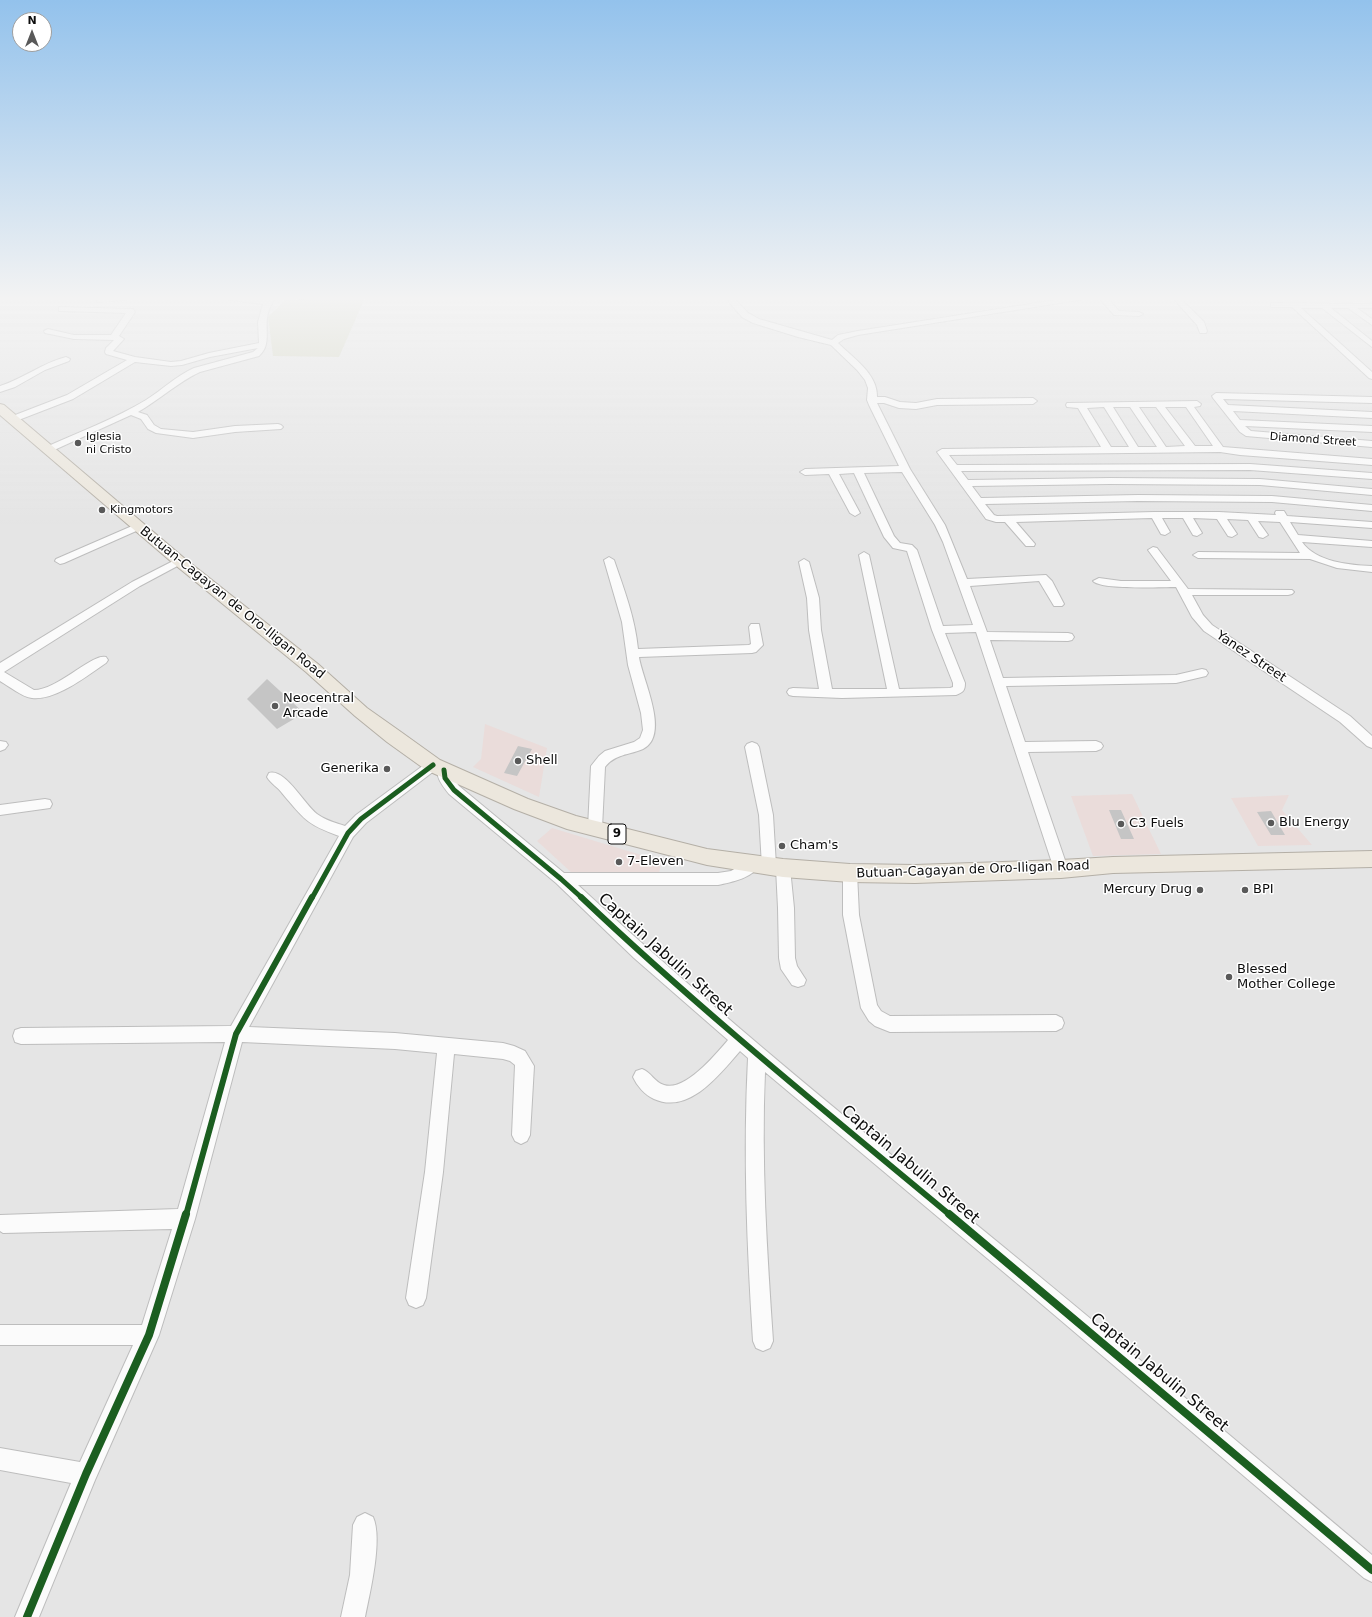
<!DOCTYPE html>
<html>
<head>
<meta charset="utf-8">
<style>
  body { margin:0 }
  #map { position:relative; width:1372px; height:1617px; overflow:hidden; background:#e5e5e5; font-family:"DejaVu Sans",sans-serif }
  canvas { display:block }
  .north { position:absolute; left:12px; top:12px; width:40px; height:40px; box-sizing:border-box; background:#fff; border:1px solid #9e9e9e; border-radius:50%; rotate:0deg; font-size:11px; font-weight:700; line-height:16px; text-align:center; color:#0d0d0d }
  .north::after { content:''; display:block; margin:auto; width:14px; height:18px; background:#595959; clip-path:polygon(50% 0,100% 100%,50% 72%,0 100%) }
</style>
</head>
<body>
<div id="map">
<canvas width="1372" height="1617"></canvas>
<div class="north">N</div>
</div>
<script>
const context = document.querySelector('canvas').getContext('2d');
context.lineJoin = 'round';
function paint(path, color) { context.fillStyle = color; context.fill(path, 'evenodd'); }
function strokePath(path, color, width, dash) { context.strokeStyle = color; context.lineWidth = width; context.lineCap = dash ? 'butt' : 'round'; context.setLineDash(dash || []); context.stroke(path); }
function label(font, color, halo, rows, align = 'center') {
  context.font = font + ' "DejaVu Sans",sans-serif'; context.lineWidth = 3; context.setLineDash([]); context.textBaseline = 'middle'; context.strokeStyle = halo; context.fillStyle = color; for (const [text, x, y, turn = 0] of rows) {
    context.save(); context.translate(x, y); context.rotate((+turn || 0) * Math.PI / 180); context.textAlign = isNaN(turn) ? turn : align; if (halo) context.strokeText(text, 0, 0); context.fillText(text, 0, 0); context.restore();
  }
}
const commercial = new Path2D(`
  M485 724 547 748 539 797 473 767 481 759Z
  M1132 794 1161 854 1093 856 1071 796Z
  M1289 795 1282 810 1312 845 1258 846 1231 798Z
  M552 828 661 861 659 874 572 873 537 841Z`);
const green = new Path2D(`
  M342 298H365L339 357 273 356 268 317 285 300Z`);
const building = new Path2D(`
  M267 679 304 713 277 729 247 699Z
  M518 746 532 749 517 776 504 773Z
  M1109 810H1121L1134 839H1121Z
  M1271 811 1285 835H1271L1257 812Z`);
const minor = new Path2D(`
  M97 298H129L125 300 100 302H97Z
  M226 298H246L266 300 268 298H276C257 320 276 341 259 356L200 372C178 382 159 400 138 412L147 415 154 425 161 429 193 432 235 426 278 424 281 425 283 427 281 429 235 432 193 438 156 433 148 429 141 419 131 415 52 451 49 452 44 449 46 447C79 432 115 419 146 400 162 390 176 376 194 368L253 352 258 348 210 357 182 365 171 366 135 362 73 399 16 421 13 422 9 419 10 417 67 395 127 360 106 354 105 352 106 348 114 340 74 339 45 333 44 331 48 329 74 335H111L126 313 62 311H59V307L133 309 135 312 119 336 124 339 113 351 135 357 171 362 181 361 209 353 259 343 258 322 263 304 230 300Z
  M1068 298H1083L1079 300 858 335 844 339 838 343C853 358 878 374 877 397H885L900 402 916 403 937 399 1033 398 1037 401 1033 404 937 405 916 409 899 408 884 403H877L910 469 945 525 967 579 1046 575 1052 581 1064 604 1062 606H1054L1039 581 970 586 987 632 1068 633 1072 634 1074 637 1072 640 1068 641 990 640 1003 678 1176 675 1202 669 1206 670 1208 673 1206 676 1176 683 1006 686 1025 742 1096 741 1101 743 1103 746 1101 749 1096 751 1028 752 1068 869 1066 873 1061 875 1056 873 1054 869 976 632 945 633 965 683C965 691 963 692 956 695L842 698 793 696 789 695 787 692 789 689 793 688 819 689 809 630 807 598 799 562 804 559 809 562 819 598 821 630 832 689H887L859 555 864 552 869 555 899 689 950 688 953 687V683L932 630 907 551 893 548 884 537 854 473 839 474 860 513 855 516 850 513 829 474 805 475 800 472 805 469 899 466 869 405 867 400 868 388 865 380 857 370 831 345 798 337 753 323 742 317 729 302 730 300H736L748 313 759 319 832 340 838 335 858 331ZM902 472 935 525 943 542 973 625 943 626 917 550 912 545 900 543 894 536 864 473Z
  M1099 298H1107L1119 311 1139 312 1143 314 1139 316 1114 315Z
  M1173 298H1180L1204 322 1207 331 1206 333H1200L1197 325Z
  M1271 303 1372 304V308H1357L1372 319V325L1348 308H1331L1372 341V347L1322 308H1301L1372 372V379L1369 378 1292 307H1271Z
  M66 357 70 359 69 361 45 370 15 387 0 392V386C23 379 42 363 66 357Z
  M1216 393 1372 397V403L1223 399 1228 405 1372 412V418L1233 411 1240 420 1372 426V432L1245 426 1251 431 1372 441V447L1246 436 1240 432 1213 398 1212 396Z
  M1197 401 1201 404 1200 406 1194 407 1223 447 1372 459V465L1240 455 1220 452 949 455 957 465 1250 464 1372 473V479L1250 470 961 471 968 480 1110 478 1260 479 1372 489V495L1260 485 1110 484 972 486 981 498 1138 495 1272 496 1372 505V511L1272 502 1138 501 985 504 994 515 997 516 1154 512H1219L1276 515 1275 513 1276 511H1284L1287 516 1372 522V528L1290 522 1298 535 1372 541V547L1302 542C1316 562 1349 565 1372 566V572L1337 568 1310 559 1198 558 1193 555 1198 552 1300 553 1280 522 1258 521 1268 535 1263 538 1259 537 1248 520 1227 519 1237 534 1232 537 1228 536 1217 519 1193 518 1202 533 1197 536 1193 535 1183 518H1162L1170 532 1165 535 1161 534 1152 518 1016 522 1035 544 1034 546H1026L1005 522H996L986 519 937 452 942 449 1101 447 1078 408 1067 407 1066 405 1067 403ZM1104 407 1129 447H1111L1087 408ZM1113 407H1130L1157 447H1138ZM1139 407H1156L1185 446 1166 447ZM1165 407H1186L1213 446H1195Z
  M139 523 143 524 144 526 143 528 64 563 60 564 55 561 56 559Z
  M1153 547 1157 548 1188 589 1292 590 1294 592 1292 594 1288 595H1192L1203 615 1212 625 1350 716 1372 736V748L1367 746 1340 722 1204 631 1192 617 1176 587C1162 587 1101 590 1093 581L1099 578 1121 581H1171L1148 550Z
  M609 557 614 560C624 589 635 618 638 649L749 645 751 644 749 627 751 624H759L763 645 756 652 752 653 639 657C642 679 671 735 643 749 629 755 615 754 605 767L602 828 600 832 595 834 590 832 588 828 591 766 599 756 605 751 634 742 640 738 643 730 641 713 628 665 622 622 604 560Z
  M179 558 184 561 183 563 140 586 4 672 34 690C58 690 92 653 106 657L108 660 106 663C88 675 56 701 32 698 22 697 9 686 0 681V663L132 582Z
  M0 741 6 742 8 745 5 749 0 751Z
  M752 742 757 744 759 747 773 815 776 866 774 870 769 872 764 870 762 866 759 815 745 747 747 744Z
  M433 760 438 762 440 765 438 768 366 823 353 837 249 1027 395 1033 503 1043 514 1046 525 1051 534 1066 530 1135 527 1141 521 1144 515 1141 512 1135 515 1065 510 1061 503 1059 454 1054 443 1172 426 1298 423 1305 416 1308 409 1305 406 1298 425 1172 437 1053 395 1049 242 1042 195 1219 159 1335 95 1480 39 1617H15L71 1483 0 1470V1448L80 1462 133 1345H0V1325H142L172 1229 3 1233 0 1231V1215L178 1209 225 1042 21 1044 15 1042 13 1036 15 1030 21 1028 231 1026 339 836C306 824 304 819 282 793 278 787 271 784 267 777L269 773C285 768 304 804 317 814 325 820 336 823 345 826L356 815 428 762Z
  M444 765 449 766 452 777 459 786 564 873H718L731 871 753 858 758 860 760 864C753 878 732 882 718 885H578C717 1014 865 1133 1011 1253 1133 1353 1252 1454 1372 1555V1582L1364 1578 1025 1290 765 1072C761 1162 767 1252 773 1341L770 1348 763 1351 756 1348 753 1341C747 1247 743 1153 748 1058L740 1051C720 1074 689 1115 654 1099 645 1095 637 1086 633 1077L636 1071 642 1069C651 1072 655 1083 664 1085 685 1092 716 1054 728 1040L634 958 556 883 449 794C443 786 434 776 439 766Z
  M45 799 50 800 52 804 50 808 0 815V805Z
  M783 862 788 864 790 868 794 908 795 958 797 966 806 980 804 985 798 987 792 985 781 969 779 958 778 908 776 868 778 864Z
  M850 867 855 869 857 873 859 915 877 1005 881 1011 890 1016 1056 1015 1062 1018 1064 1023 1062 1028 1056 1031 890 1032 875 1026 869 1021 861 1008 843 915V873L845 869Z
  M365 1513 373 1517C383 1539 370 1592 365 1617H341L350 1575 353 1525 357 1517Z`);
const highway = new Path2D(`
  M0 404 4 405 184 558 318 664 367 708 401 732 440 760 528 799 576 816 707 849 783 859 850 864 915 865 1061 860 1113 857 1372 851V867L1113 873 1061 878 915 883 850 882 783 877 707 865 567 829 514 809 426 770 387 742 355 716 306 672 174 564 0 415Z`);
const cyclewayFar2 = new Path2D(`
  M444 770 445 778 454 790 561 879 582 898
  M312 898 348 833 361 819 433 765`);
const cyclewayFar1 = new Path2D(`
  M581 897C699 1009 825 1111 950 1215
  M186 1215 236 1034 312 897`);
const cycleway = new Path2D(`
  M949 1214 1372 1570
  M27 1617 86 1474 149 1335 186 1214`);
const markers = [
  [78,443,4,"#595959"],
  [102,510,4,"#595959"],
  [275,706,4,"#595959"],
  [518,761,4,"#595959"],
  [387,769,4,"#595959"],
  [1271,823,4,"#595959"],
  [1121,824,4,"#595959"],
  [782,846,4,"#595959"],
  [619,862,4,"#595959"],
  [1200,890,4,"#595959"],
  [1245,890,4,"#595959"],
  [1229,977,4,"#595959"]
];
const farPoinames = [
  ["Iglesia",86,437],
  ["ni Cristo",86,450],
  ["Kingmotors",110,510]
];
const farStreetnames = [
  ["Diamond Street",1313,440,4]
];
const shields = [
  [617,834,18]
];
const shieldNames = [
  ["9",617,834]
];
const streetNames = [
  ["Butuan-Cagayan de Oro-Iligan Road",232,603,39],
  ["Yanez Street",1251,657,34],
  ["Butuan-Cagayan de Oro-Iligan Road",973,870,-2]
];
const poiNames = [
  ["Neocentral",283,699],
  ["Arcade",283,714],
  ["Shell",526,761],
  ["Generika",379,769,"right"],
  ["Blu Energy",1279,823],
  ["C3 Fuels",1129,824],
  ["Cham's",790,846],
  ["7-Eleven",627,862],
  ["Mercury Drug",1192,890,"right"],
  ["BPI",1253,890],
  ["Blessed",1237,970],
  ["Mother College",1237,985]
];
const nearStreetnames = [
  ["Captain Jabulin Street",665,955,42],
  ["Captain Jabulin Street",910,1165,40],
  ["Captain Jabulin Street",1159,1373,40]
];
paint(commercial, '#eadcda');
paint(green, '#d2d4bd');
paint(building, '#c5c5c5');
strokePath(minor, '#bdbdbd', 2);
strokePath(highway, '#b4afa6', 2);
paint(minor, '#fbfbfb');
paint(highway, '#ece7dd');
strokePath(cyclewayFar2, '#1b5e20', 5);
strokePath(cyclewayFar1, '#1b5e20', 6);
strokePath(cycleway, '#1b5e20', 8);
const sky = context.createLinearGradient(0, 0, 0, 524);
sky.addColorStop(0, '#93c2ec');
sky.addColorStop(0.57, '#f3f3f3');
sky.addColorStop(1, '#f3f3f300');
context.fillStyle = sky;
context.fillRect(0, 0, 1372, 524);
for (const [x, y, r, color] of markers) { const dot = new Path2D(); dot.arc(x, y, r, 0, 2 * Math.PI); context.fillStyle = color; context.fill(dot); strokePath(dot, '#fff', 1.5); }
label('11px', '#0d0d0d', '#fff', farPoinames, 'left');
label('11px', '#0d0d0d', '#fff', farStreetnames);
for (const [x, y, w] of shields) { const box = new Path2D(); box.roundRect(x - w / 2, y - 10, w, 20, 3); context.fillStyle = '#fff'; context.fill(box); strokePath(box, '#0d0d0d', 1); }
label('bold 12px', '#0d0d0d', null, shieldNames);
label('13px', '#0d0d0d', '#fff', streetNames);
label('13px', '#0d0d0d', '#fff', poiNames, 'left');
label('16px', '#0d0d0d', '#fff', nearStreetnames);
</script>
</body>
</html>
